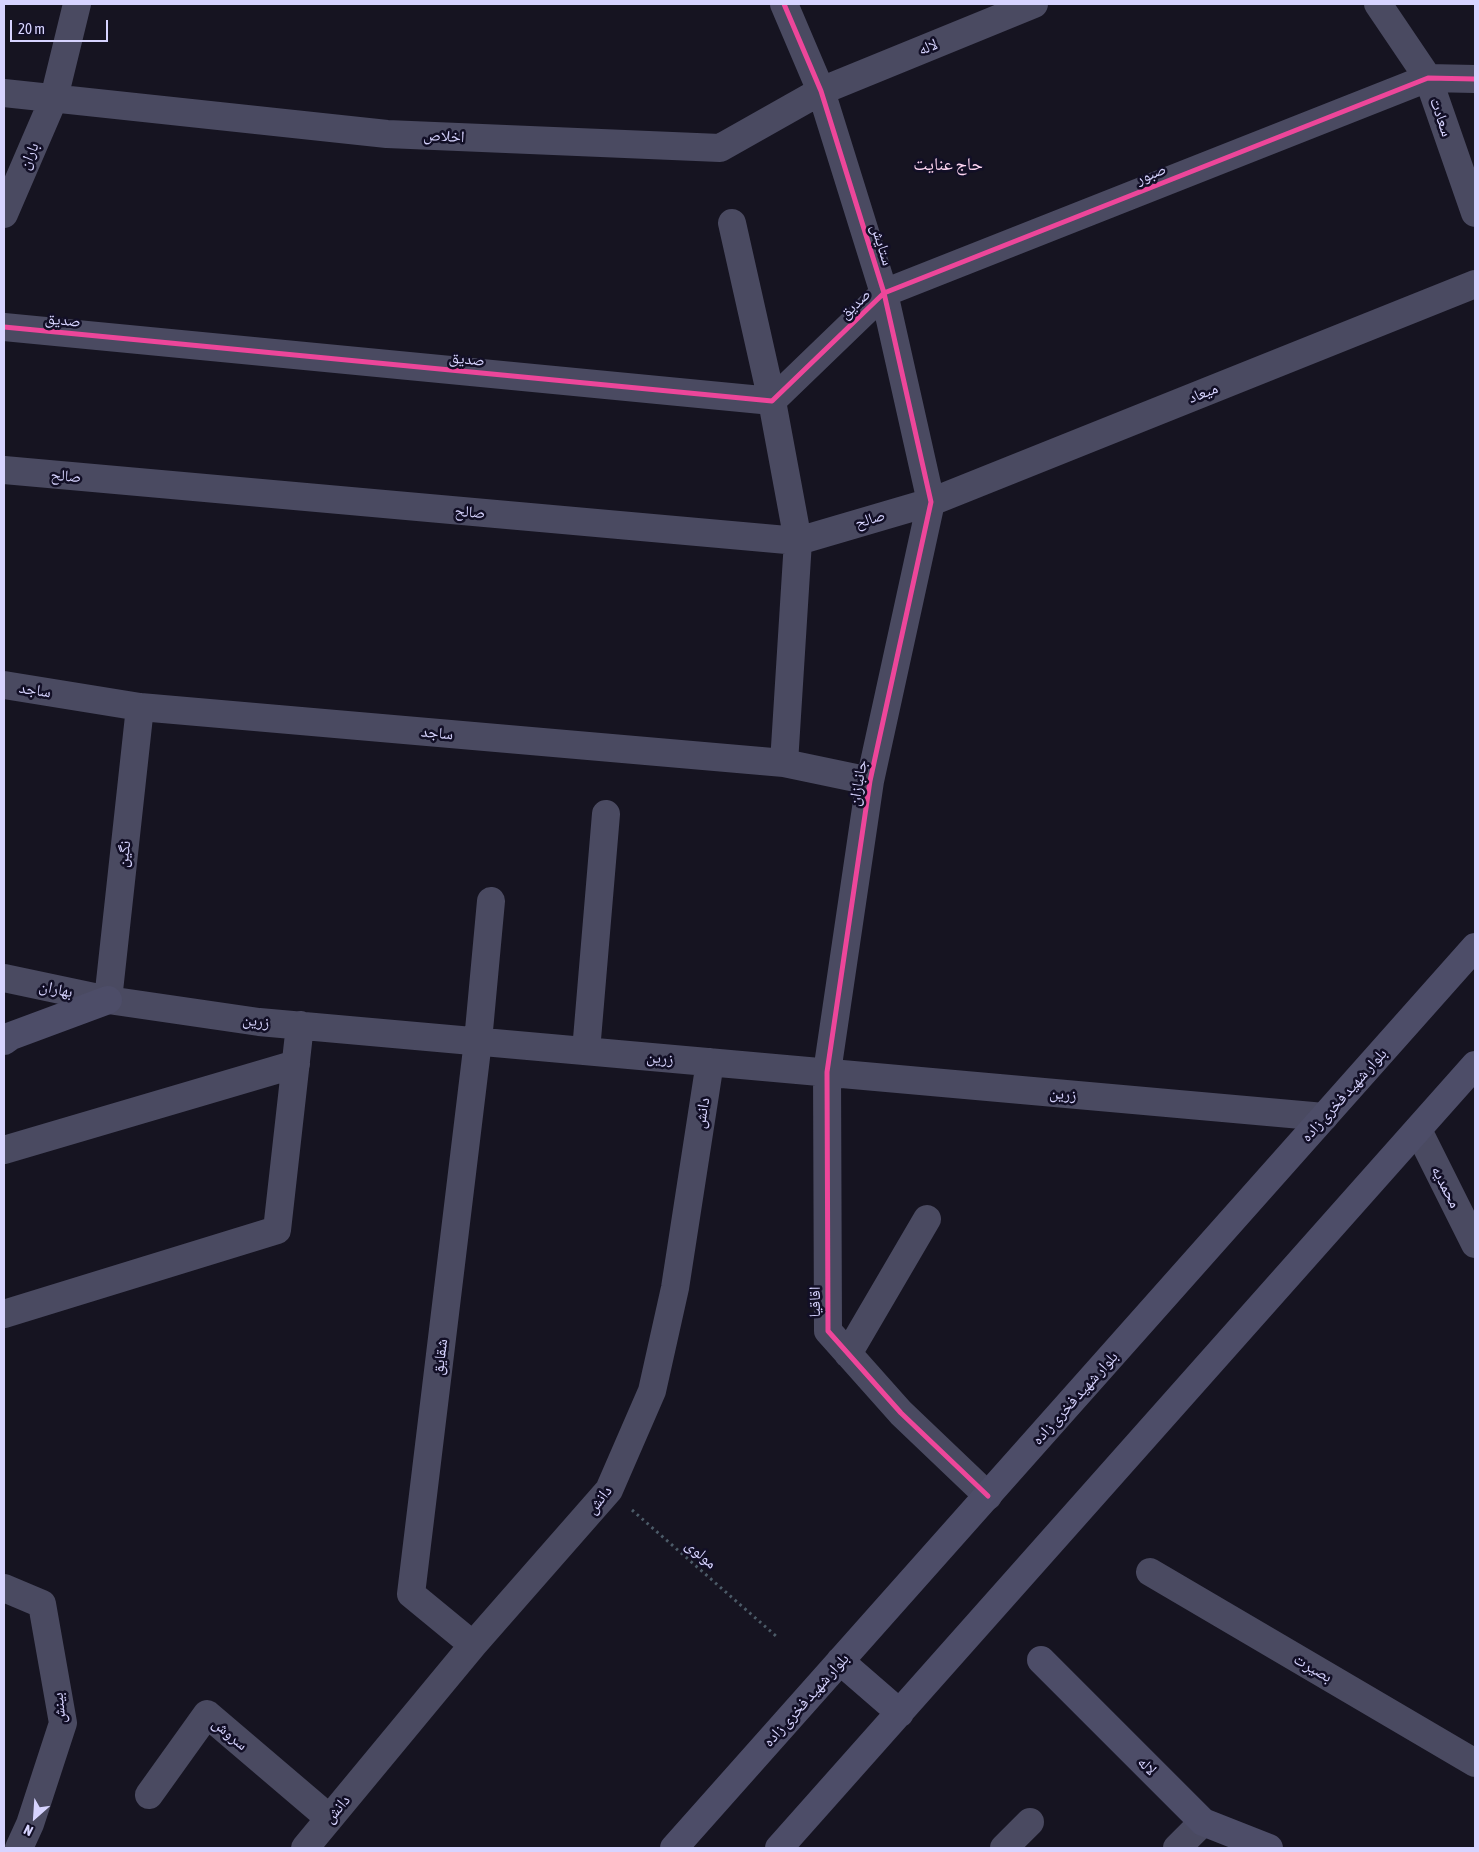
<!DOCTYPE html>
<html>
<head>
<meta charset="utf-8">
<style>
  body { margin:0 }
  #map { position:relative; width:1479px; height:1852px; overflow:hidden; background:#161421; font-family:"Asap Condensed",sans-serif }
  canvas { display:block }
  .frame { position:absolute; inset:0; border:5px solid #d7d4ff; pointer-events:none }
  .north { position:absolute; left:10px; top:1792px; width:50px; height:50px; -webkit-text-stroke:4px #120f26; paint-order:stroke; rotate:206deg; font-size:14px; font-weight:700; line-height:20px; text-align:center; color:#d7d4ff }
  .north::after { content:''; display:block; margin:auto; width:18px; height:22px; background:#d7d4ff; clip-path:polygon(50% 0,100% 100%,50% 72%,0 100%) }
  .scale { position:absolute; left:10px; top:20px; width:98px; height:22px; box-sizing:border-box; border:2px solid #d7d4ff; border-top:0; padding-left:6px; font-size:15px; line-height:18px; white-space:nowrap; color:#d7d4ff; -webkit-text-stroke:4px #120f26; paint-order:stroke }
</style>
</head>
<body>
<div id="map">
<canvas width="1479" height="1852"></canvas>
<div class="frame"></div>
<div class="north">N</div>
<div class="scale">20 m</div>
</div>
<script>
const context = document.querySelector('canvas').getContext('2d');
context.lineJoin = 'round';
function toPath(rows) {
  const path = new Path2D();
  for (const r of rows) {
    path.moveTo(r[0], r[1]);
    for (let i = 2; i < r.length; i += 2) path.lineTo(r[i], r[i + 1]);
  }
  return path;
}
function stroke(path, color, width, dash) {
  context.strokeStyle = color;
  context.lineWidth = width;
  context.lineCap = dash ? 'butt' : 'round';
  context.setLineDash(dash || []);
  context.stroke(path);
}
function label(font, color, halo, rows, align = 'center') {
  context.font = font + ' "Asap Condensed","Noto Naskh Arabic",sans-serif';
  context.lineWidth = 5;
  context.setLineDash([]);
  context.textBaseline = 'middle';
  context.strokeStyle = halo;
  context.fillStyle = color;
  for (const [text, x, y, turn = 0] of rows) {
    context.save();
    context.translate(x, y);
    context.rotate((+turn || 0) * Math.PI / 180);
    context.textAlign = isNaN(turn) ? turn : align;
    if (halo) context.strokeText(text, 0, 0);
    context.fillText(text, 0, 0);
    context.restore();
  }
}
const path = toPath([
  [632,1510,776,1636]
]);
const street = toPath([
  [784,4,821,91,884,293,931,502,870,781,827,1072,828,1331,901,1413,988,1496],
  [1378,4,1428,78,1475,213],
  [4,93,387,134,720,148,821,91,1034,4],
  [4,214,54,98,77,4],
  [732,223,772,401,798,541,784,763],
  [4,327,772,401,884,293,1428,78,1475,79],
  [4,470,798,541,931,502,1475,284],
  [4,685,140,707,784,763,870,781],
  [4,978,108,1000,259,1022,1324,1117],
  [108,1000,140,707],
  [586,1051,606,814],
  [1418,1130,1475,1244],
  [4,1150,296,1064],
  [4,1314,277,1230,300,1025],
  [848,1354,927,1219],
  [1150,1572,1475,1763],
  [4,1588,42,1604,63,1723,30,1824,19,1848],
  [473,1645,411,1594,478,1041,491,901],
  [149,1795,207,1714,329,1818],
  [305,1848,473,1645,609,1490,652,1391,675,1288,710,1062],
  [1004,1848,1030,1822],
  [1177,1848,1203,1822]
]);
const secondary = toPath([
  [4,1041,11,1036,108,1000],
  [1041,1660,1203,1822,1269,1848],
  [840,1661,900,1713],
  [674,1848,1475,947],
  [779,1848,1475,1065]
]);
const cycleway = toPath([
  [784,4,821,91,884,293,931,502,870,781,827,1072,828,1331,901,1413,988,1496],
  [4,327,772,401,884,293,1428,78,1475,79]
]);
const streetNames = [
  ["لاله",928,47,-22],
  ["سعادت",1441,117,71],
  ["اخلاص",444,136,3],
  ["باران",29,156,-67],
  ["صبور",1151,174,-22],
  ["ستایش",882,245,73],
  ["صدیق",855,304,-44],
  ["صدیق",63,320,6],
  ["صدیق",467,359,6],
  ["میعاد",1203,393,-22],
  ["صالح",66,476,5],
  ["صالح",470,512,5],
  ["صالح",870,519,-17],
  ["ساجد",35,690,9],
  ["ساجد",437,733,5],
  ["جانبازان",858,783,-80],
  ["نگین",124,854,-84],
  ["بهاران",56,989,12],
  ["زرین",256,1021,7],
  ["زرین",660,1058,5],
  ["زرین",1063,1094,5],
  ["بلوار شهید فخری زاده",1344,1095,-48],
  ["دانش",702,1113,-81],
  ["محمدیه",1446,1187,63],
  ["اقاقیا",815,1302,-90],
  ["شقایق",440,1357,-83],
  ["بلوار شهید فخری زاده",1075,1398,-48],
  ["دانش",599,1500,-52],
  ["مولوی",701,1554,41],
  ["بصیرت",1313,1668,30],
  ["بلوار شهید فخری زاده",806,1700,-48],
  ["بینش",59,1708,-95],
  ["سروش",230,1734,40],
  ["لاله",1147,1766,45],
  ["دانش",337,1809,-50]
];
const neighbourhoodNames = [
  ["حاج عنایت",948,164]
];
stroke(path, '#4c5b68', 3, [2.5, 4]);
stroke(street, '#4a4a61', 28);
stroke(secondary, '#4d4d68', 28);
stroke(cycleway, '#ed469a', 5);
label('16px', '#d7d4ff', '#120f26', streetNames);
label('18px', '#ffd6f2', '#120f26', neighbourhoodNames);
</script>
</body>
</html>
